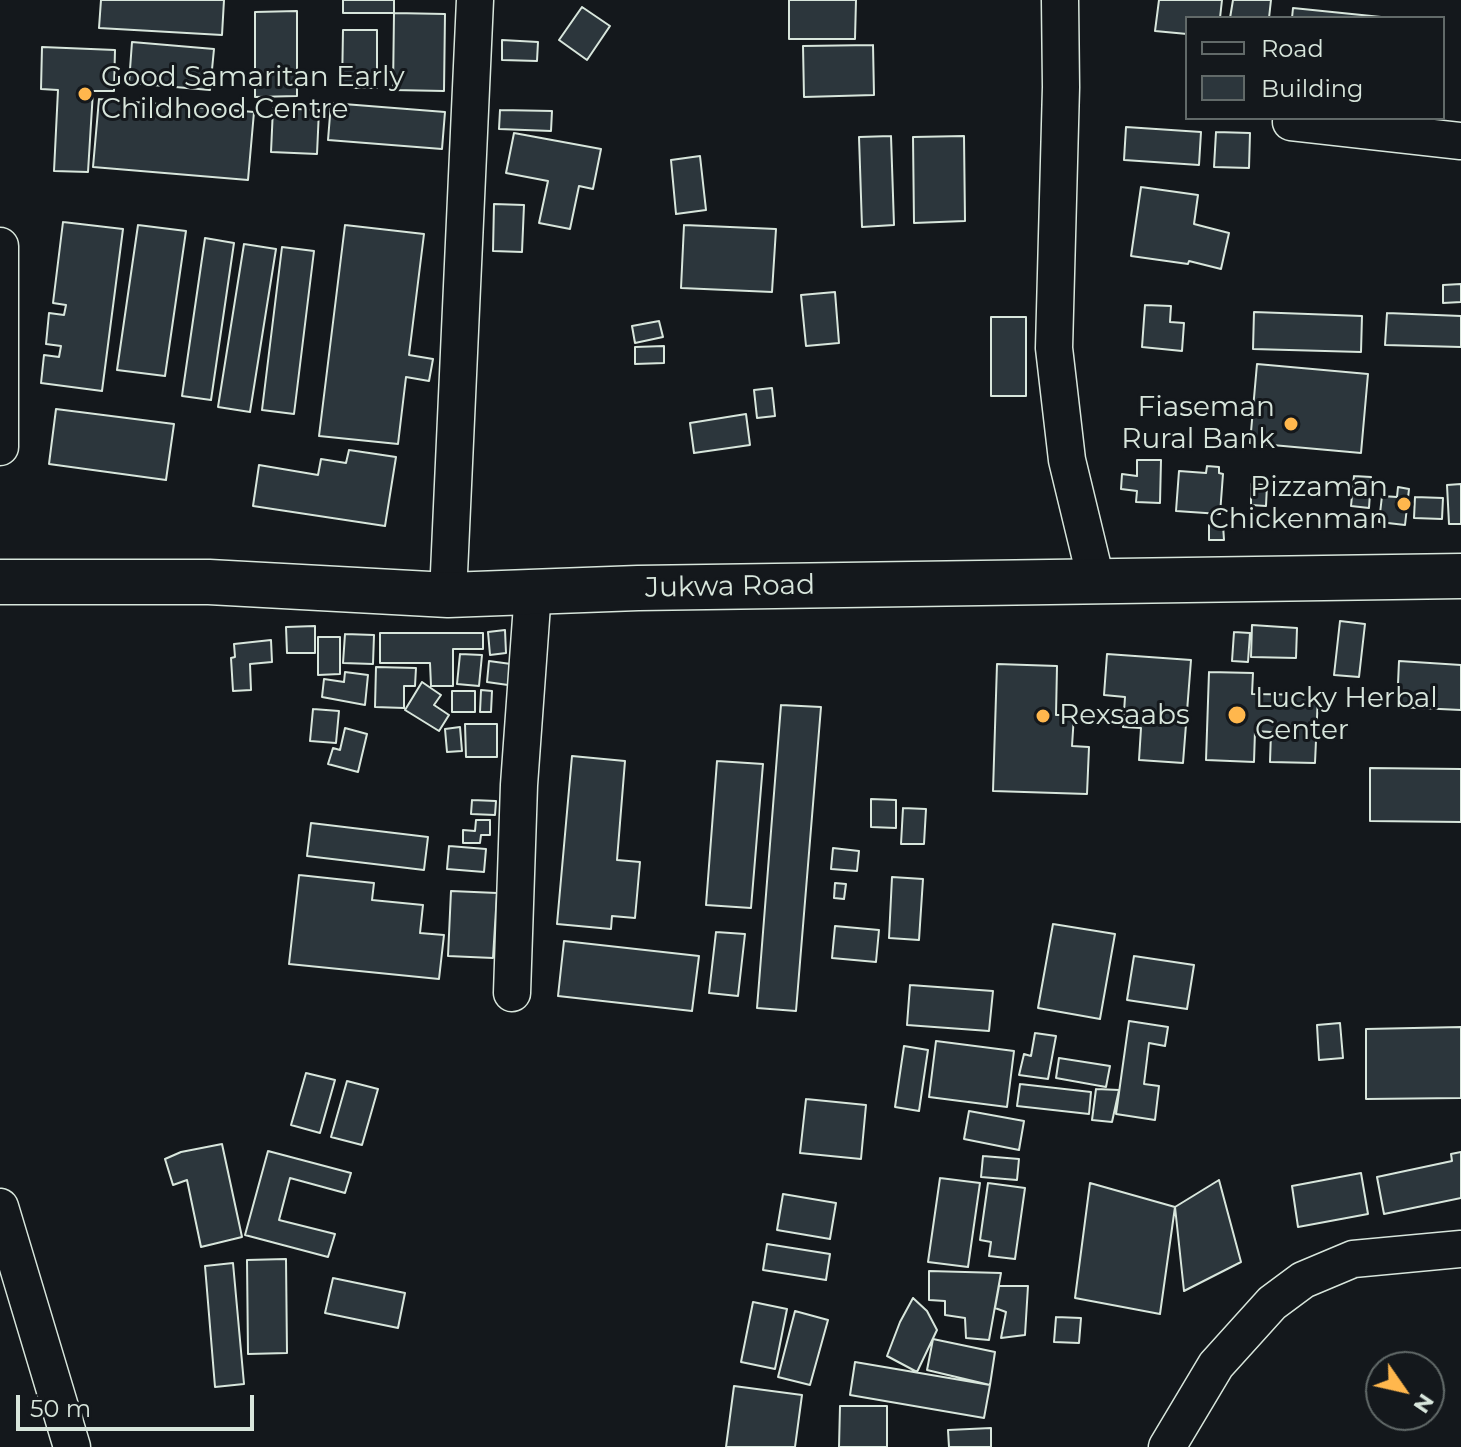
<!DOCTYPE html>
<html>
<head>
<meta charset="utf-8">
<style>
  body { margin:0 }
  #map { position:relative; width:1461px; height:1447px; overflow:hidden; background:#14181c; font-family:Montserrat,sans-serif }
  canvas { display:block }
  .legend { position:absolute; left:1185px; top:16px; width:260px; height:104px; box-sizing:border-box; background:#14181c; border:2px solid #626a69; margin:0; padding:10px 14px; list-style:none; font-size:24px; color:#d8e6dc }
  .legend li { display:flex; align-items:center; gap:16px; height:40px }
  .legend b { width:40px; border:2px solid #626a69 }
  .north { position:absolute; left:1365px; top:1351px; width:80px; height:80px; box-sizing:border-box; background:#14181c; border:2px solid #626a69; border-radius:50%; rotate:124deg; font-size:22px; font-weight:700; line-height:32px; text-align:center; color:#d8e6dc }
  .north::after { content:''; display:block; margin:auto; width:28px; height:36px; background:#ffb74d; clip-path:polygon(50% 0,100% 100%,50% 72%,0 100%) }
  .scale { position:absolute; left:16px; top:1395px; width:238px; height:36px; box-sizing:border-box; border:4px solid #d8e6dc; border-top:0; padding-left:10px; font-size:24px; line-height:28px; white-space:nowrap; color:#d8e6dc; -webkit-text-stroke:6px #14181c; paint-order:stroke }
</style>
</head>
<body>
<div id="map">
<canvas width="1461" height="1447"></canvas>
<ul class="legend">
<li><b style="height:10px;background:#14181c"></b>Road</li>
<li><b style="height:22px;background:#2c363c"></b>Building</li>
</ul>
<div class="north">N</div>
<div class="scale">50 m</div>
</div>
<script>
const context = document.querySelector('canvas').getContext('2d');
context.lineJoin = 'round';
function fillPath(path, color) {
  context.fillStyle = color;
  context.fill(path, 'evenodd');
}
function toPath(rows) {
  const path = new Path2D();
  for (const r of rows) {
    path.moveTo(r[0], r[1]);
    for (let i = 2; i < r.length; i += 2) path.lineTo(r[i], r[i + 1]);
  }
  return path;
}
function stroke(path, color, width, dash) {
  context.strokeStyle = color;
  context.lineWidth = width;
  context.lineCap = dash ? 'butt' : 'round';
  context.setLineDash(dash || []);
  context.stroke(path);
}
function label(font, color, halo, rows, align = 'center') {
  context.font = font + ' Montserrat,sans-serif';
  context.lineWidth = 6;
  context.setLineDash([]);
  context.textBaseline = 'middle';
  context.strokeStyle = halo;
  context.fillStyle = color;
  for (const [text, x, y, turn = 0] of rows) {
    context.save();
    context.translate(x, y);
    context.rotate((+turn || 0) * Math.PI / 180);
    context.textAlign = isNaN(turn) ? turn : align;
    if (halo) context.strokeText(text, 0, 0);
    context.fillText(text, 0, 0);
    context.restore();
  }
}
const building = toPath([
  [101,0,224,0,222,35,99,28,101,0],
  [343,0,394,0,394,13,343,13,343,0],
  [789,0,856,0,855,39,789,39,789,0],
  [1159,0,1222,0,1220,18,1187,18,1187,34,1155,31,1159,0],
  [1233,0,1271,0,1269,18,1230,18,1233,0],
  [582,7,610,26,587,60,559,40,582,7],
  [1293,8,1391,18,1292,18,1293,8],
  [297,11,297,96,255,97,255,12,297,11],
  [394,13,445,14,444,91,393,90,394,13],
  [343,30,377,30,377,88,342,88,343,30],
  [502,40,538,42,537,61,502,60,502,40],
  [132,42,214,49,210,90,129,83,132,42],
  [873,45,874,95,804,97,803,46,873,45],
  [42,47,115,50,114,91,93,91,88,172,54,171,58,90,41,89,42,47],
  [99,99,254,112,248,180,93,167,99,99],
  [331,103,445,112,442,149,328,140,331,103],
  [273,108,319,110,317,154,271,152,273,108],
  [500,110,552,111,551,131,499,129,500,110],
  [1126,127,1201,132,1199,165,1124,160,1126,127],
  [1216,132,1250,133,1249,168,1214,167,1216,132],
  [514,133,601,149,593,189,579,186,570,229,539,223,548,181,506,173,514,133],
  [891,136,894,225,862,227,859,137,891,136],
  [964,136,965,221,914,223,913,137,964,136],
  [700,156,706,210,676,214,671,160,700,156],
  [1141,187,1198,195,1194,224,1229,233,1221,269,1189,261,1188,264,1131,256,1141,187],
  [494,204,524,205,522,252,493,251,494,204],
  [63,222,123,229,102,391,41,383,44,355,59,357,61,346,46,344,49,313,64,315,66,305,53,303,63,222],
  [138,225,186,231,165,376,117,370,138,225],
  [345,225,424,234,409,355,433,359,429,381,406,377,398,444,319,436,345,225],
  [684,225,776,229,772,292,681,288,684,225],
  [205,238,234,243,211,400,182,396,205,238],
  [244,244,276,249,250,412,218,407,244,244],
  [282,247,314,251,294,414,262,410,282,247],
  [1461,284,1461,302,1443,303,1443,285,1461,284],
  [835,292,839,343,806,346,801,295,835,292],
  [1145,305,1171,306,1170,322,1184,323,1182,351,1142,347,1145,305],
  [1254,312,1362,316,1361,352,1253,349,1254,312],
  [1387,313,1461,316,1461,347,1385,345,1387,313],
  [991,317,1026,317,1026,396,991,396,991,317],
  [659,321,663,337,635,343,632,326,659,321],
  [664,346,664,363,635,364,635,347,664,346],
  [1257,364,1368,374,1361,453,1250,443,1257,364],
  [772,388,775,416,757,418,754,390,772,388],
  [56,409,174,424,166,480,49,464,56,409],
  [746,414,750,445,694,453,690,423,746,414],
  [349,450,396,457,385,526,253,506,259,465,318,475,321,459,346,463,349,450],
  [1137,460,1161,460,1160,503,1136,502,1137,491,1121,489,1122,474,1137,476,1137,460],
  [1207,466,1219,467,1219,473,1223,474,1220,514,1176,511,1179,471,1206,473,1207,466],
  [1354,476,1371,477,1369,508,1351,506,1354,476],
  [1251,484,1267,485,1266,506,1251,505,1251,484],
  [1461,484,1461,524,1449,524,1447,485,1461,484],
  [1398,487,1409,489,1405,525,1379,522,1382,496,1397,497,1398,487],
  [1415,497,1443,498,1442,519,1414,518,1415,497],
  [1209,525,1223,525,1224,540,1209,540,1209,525],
  [1340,621,1365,624,1359,677,1334,675,1340,621],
  [1252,625,1297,628,1296,658,1251,657,1252,625],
  [315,626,315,653,287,653,286,627,315,626],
  [505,630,506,653,490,655,488,632,505,630],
  [1234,632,1250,633,1248,662,1232,661,1234,632],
  [380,633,483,633,483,649,453,649,453,686,431,686,430,663,380,663,380,633],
  [345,634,374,635,373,664,343,663,345,634],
  [318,637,340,637,340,674,318,675,318,637],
  [271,640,272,662,250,664,251,690,233,691,231,658,235,657,234,644,271,640],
  [460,654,482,655,479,686,457,684,460,654],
  [1107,654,1191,660,1183,763,1139,760,1141,728,1123,727,1125,697,1104,695,1107,654],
  [489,661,511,664,508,685,487,682,489,661],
  [1399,661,1461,665,1461,710,1397,707,1399,661],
  [997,664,1057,666,1056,715,1074,715,1072,746,1089,747,1087,794,993,791,997,664],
  [376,667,416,668,415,686,404,686,404,708,375,707,376,667],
  [345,672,368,675,365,705,322,697,324,679,344,682,345,672],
  [1209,672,1253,673,1252,694,1318,695,1315,763,1270,762,1271,732,1255,731,1254,762,1206,760,1209,672],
  [422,682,441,695,434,705,449,715,439,731,405,710,422,682],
  [481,690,492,691,491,712,480,712,481,690],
  [452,691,475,691,475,712,452,712,452,691],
  [781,705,821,707,796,1011,757,1008,781,705],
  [313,709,339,711,336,743,310,741,313,709],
  [465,724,497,724,497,757,466,757,465,724],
  [460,727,462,751,447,752,445,729,460,727],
  [345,728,367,734,358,772,328,764,333,748,340,750,345,728],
  [572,756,625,761,617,860,640,862,635,918,612,916,611,929,557,924,572,756],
  [717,761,763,764,751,908,706,905,717,761],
  [1370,768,1461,769,1461,822,1370,821,1370,768],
  [871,799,896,800,896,828,871,827,871,799],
  [472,800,496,801,495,815,471,814,472,800],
  [903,808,926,809,924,844,901,844,903,808],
  [476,820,490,820,490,835,481,835,480,843,463,843,463,830,475,831,476,820],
  [311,823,428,837,424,870,307,856,311,823],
  [449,846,486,849,484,872,447,869,449,846],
  [833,848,859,851,857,871,831,869,833,848],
  [299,875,374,883,372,900,423,905,420,933,444,935,439,979,289,964,299,875],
  [892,877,923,879,919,940,889,938,892,877],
  [835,883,846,884,844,899,834,898,835,883],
  [451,891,497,893,493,958,448,956,451,891],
  [1053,924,1115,934,1100,1019,1038,1008,1053,924],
  [835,926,879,930,876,962,832,958,835,926],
  [716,932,745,934,738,996,709,993,716,932],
  [564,941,699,956,692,1011,558,996,564,941],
  [1134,956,1194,965,1187,1009,1127,1000,1134,956],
  [910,985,993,991,989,1031,907,1025,910,985],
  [1129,1021,1168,1027,1165,1046,1149,1043,1144,1084,1159,1086,1155,1120,1116,1114,1129,1021],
  [1340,1023,1343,1058,1319,1060,1317,1025,1340,1023],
  [1461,1027,1461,1098,1366,1099,1366,1029,1461,1027],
  [1035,1033,1056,1036,1048,1079,1019,1075,1024,1054,1031,1056,1035,1033],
  [936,1041,1014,1051,1007,1107,929,1097,936,1041],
  [904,1046,928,1050,919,1111,895,1107,904,1046],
  [1059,1058,1110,1066,1106,1087,1056,1078,1059,1058],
  [306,1073,335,1080,320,1133,291,1125,306,1073],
  [347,1081,378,1089,362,1145,331,1137,347,1081],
  [1020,1084,1091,1092,1089,1114,1017,1106,1020,1084],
  [1096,1089,1119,1090,1112,1122,1092,1120,1096,1089],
  [806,1099,866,1105,861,1159,800,1153,806,1099],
  [969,1111,1024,1121,1019,1150,964,1139,969,1111],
  [222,1144,242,1237,201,1247,187,1180,173,1185,165,1159,181,1152,222,1144],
  [268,1151,351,1173,345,1193,290,1178,279,1220,335,1234,328,1257,245,1235,268,1151],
  [1461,1152,1461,1198,1384,1214,1377,1177,1452,1161,1451,1154,1461,1152],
  [983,1156,1019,1159,1017,1180,981,1177,983,1156],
  [1361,1173,1368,1214,1298,1227,1292,1186,1361,1173],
  [940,1178,980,1183,968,1267,928,1262,940,1178],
  [1219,1180,1241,1262,1184,1291,1175,1207,1219,1180],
  [988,1183,1025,1188,1015,1259,989,1256,991,1242,980,1240,988,1183],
  [1090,1183,1175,1207,1160,1314,1075,1298,1090,1183],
  [783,1194,836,1203,830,1239,777,1230,783,1194],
  [767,1244,830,1254,826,1280,763,1270,767,1244],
  [286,1259,287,1353,248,1354,247,1260,286,1259],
  [233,1263,244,1384,215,1387,205,1266,233,1263],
  [929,1271,1001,1273,989,1340,966,1338,965,1318,945,1315,945,1301,929,1300,929,1271],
  [333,1278,405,1293,398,1328,325,1313,333,1278],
  [999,1286,1028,1286,1025,1335,1001,1338,1006,1312,995,1308,999,1286],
  [913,1298,927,1311,937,1330,917,1372,887,1356,900,1322,913,1298],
  [753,1302,787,1309,775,1369,741,1362,753,1302],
  [795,1311,828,1320,810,1385,778,1377,795,1311],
  [1056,1317,1081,1318,1079,1343,1054,1342,1056,1317],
  [933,1339,995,1352,990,1385,927,1370,933,1339],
  [855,1362,990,1385,984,1418,850,1395,855,1362],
  [734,1386,802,1395,795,1447,726,1447,734,1386],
  [840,1406,887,1406,887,1447,839,1447,840,1406],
  [991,1428,991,1447,949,1447,948,1430,991,1428]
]);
const minor = toPath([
  [1060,0,1061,87,1054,348,1067,460,1096,580],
  [1291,122,1461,141],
  [0,246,0,447],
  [448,595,475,0],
  [512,993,519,785,533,591],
  [0,1207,72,1447],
  [1167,1447,1216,1365,1272,1303,1303,1280,1353,1259,1461,1249]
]);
const major = toPath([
  [0,582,209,582,448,595,638,588,1461,576]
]);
const markers = [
  [85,94,8,"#ffb74d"],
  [1291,424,8,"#ffb74d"],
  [1404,504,8,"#ffb74d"],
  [1237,715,10,"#ffb74d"],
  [1043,716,8,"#ffb74d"]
];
const poiNames = [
  ["Good Samaritan Early",101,78],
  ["Childhood Centre",101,110],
  ["Fiaseman",1275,408,"right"],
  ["Rural Bank",1275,440,"right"],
  ["Pizzaman",1388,488,"right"],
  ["Chickenman",1388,520,"right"],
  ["Lucky Herbal",1255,699],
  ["Center",1255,731],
  ["Rexsaabs",1059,716]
];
const streetNames = [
  ["Jukwa Road",730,587,-1]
];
fillPath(building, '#2c363c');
stroke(building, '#d8e6dc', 2);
stroke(minor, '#d8e6dc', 39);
stroke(major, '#d8e6dc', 47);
stroke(minor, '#14181c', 36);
stroke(major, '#14181c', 44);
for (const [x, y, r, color] of markers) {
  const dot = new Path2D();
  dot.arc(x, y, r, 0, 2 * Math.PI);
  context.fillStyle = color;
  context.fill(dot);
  stroke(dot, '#14181c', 3);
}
label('28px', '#d8e6dc', '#14181c', poiNames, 'left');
label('28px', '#d8e6dc', '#14181c', streetNames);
</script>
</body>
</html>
